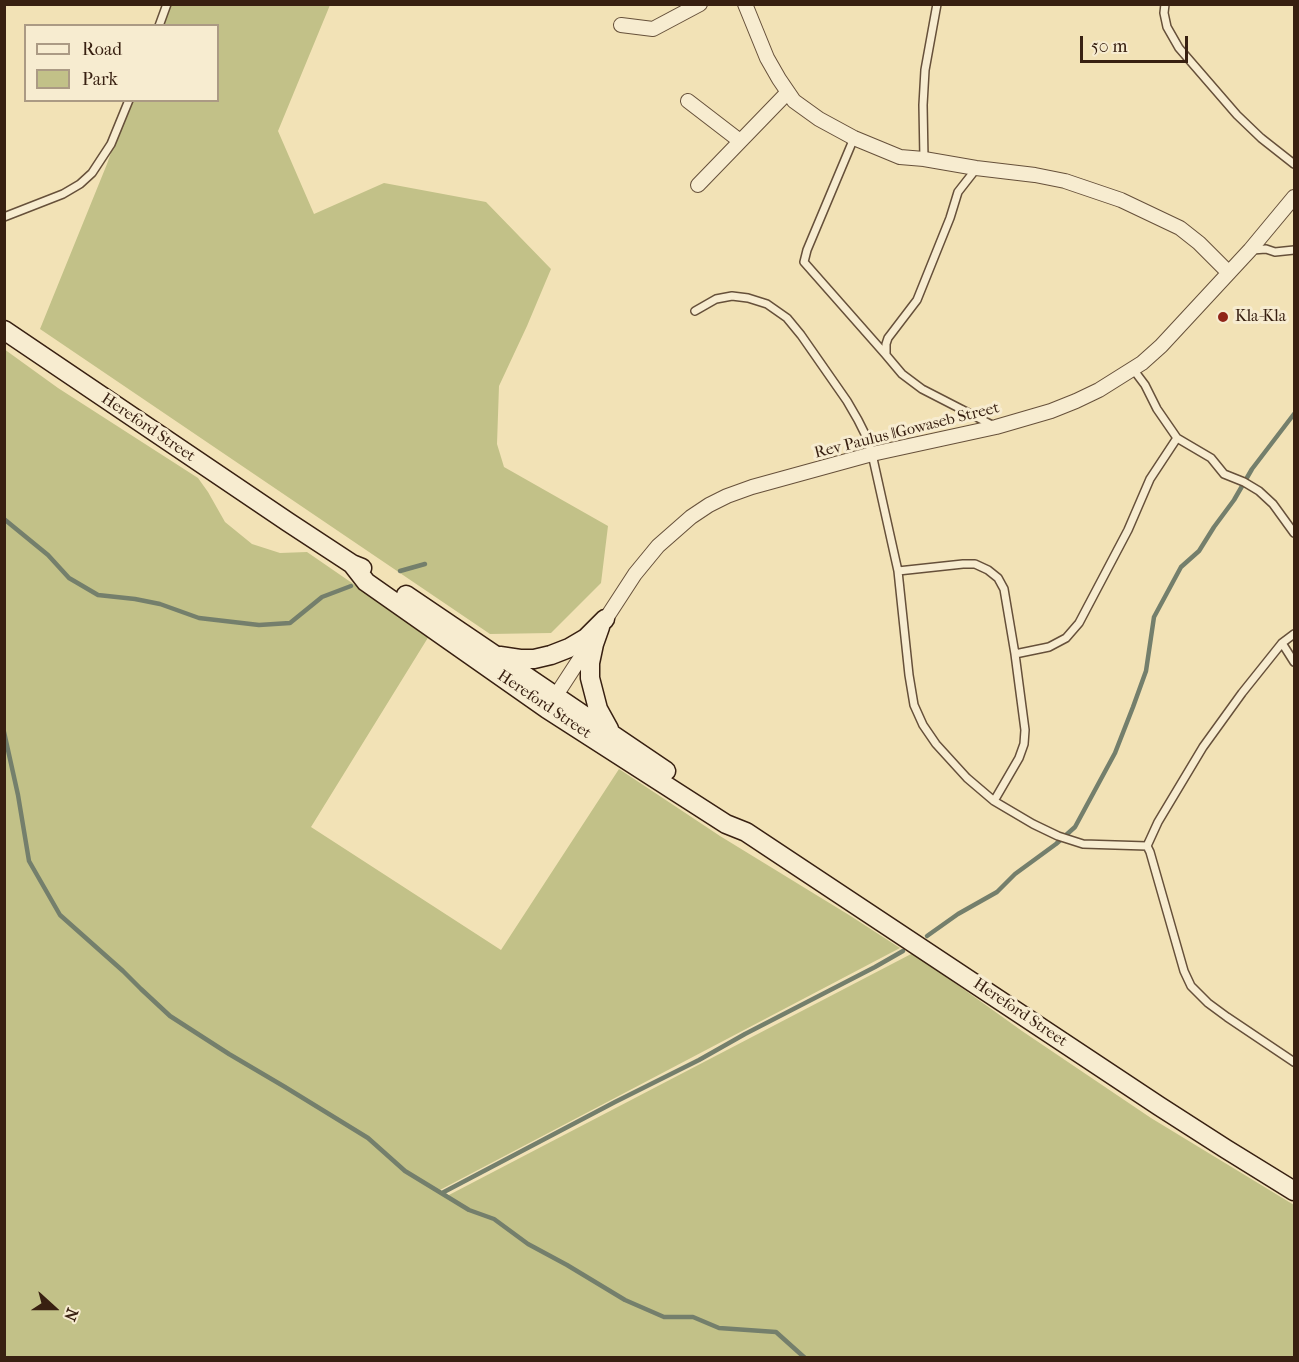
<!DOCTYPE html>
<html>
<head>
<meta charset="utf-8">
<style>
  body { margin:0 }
  #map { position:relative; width:1299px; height:1362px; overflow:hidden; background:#f2e2b6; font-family:"IM FELL French Canon",serif }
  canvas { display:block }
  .frame { position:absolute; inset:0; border:6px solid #382011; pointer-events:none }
  .legend { position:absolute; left:24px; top:24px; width:195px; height:78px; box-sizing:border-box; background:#f7ecd0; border:2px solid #ab9a84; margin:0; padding:8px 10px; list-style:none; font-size:18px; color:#382011 }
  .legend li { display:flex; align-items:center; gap:12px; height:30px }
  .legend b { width:30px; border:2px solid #ab9a84 }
  .north { position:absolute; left:24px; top:1278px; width:60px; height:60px; -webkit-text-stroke:4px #f7ecd0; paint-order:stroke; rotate:111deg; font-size:16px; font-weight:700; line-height:24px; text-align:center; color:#382011 }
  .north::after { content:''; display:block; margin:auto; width:21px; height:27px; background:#382011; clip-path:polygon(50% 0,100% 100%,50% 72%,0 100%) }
  .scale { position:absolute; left:1080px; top:36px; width:108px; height:27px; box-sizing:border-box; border:3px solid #382011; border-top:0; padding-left:8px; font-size:18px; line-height:21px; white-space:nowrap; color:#382011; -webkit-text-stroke:4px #f7ecd0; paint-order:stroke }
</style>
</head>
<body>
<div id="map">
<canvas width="1299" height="1362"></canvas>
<div class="frame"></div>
<ul class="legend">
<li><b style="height:8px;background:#f7ecd0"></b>Road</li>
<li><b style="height:16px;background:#c2c188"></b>Park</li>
</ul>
<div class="north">N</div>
<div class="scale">50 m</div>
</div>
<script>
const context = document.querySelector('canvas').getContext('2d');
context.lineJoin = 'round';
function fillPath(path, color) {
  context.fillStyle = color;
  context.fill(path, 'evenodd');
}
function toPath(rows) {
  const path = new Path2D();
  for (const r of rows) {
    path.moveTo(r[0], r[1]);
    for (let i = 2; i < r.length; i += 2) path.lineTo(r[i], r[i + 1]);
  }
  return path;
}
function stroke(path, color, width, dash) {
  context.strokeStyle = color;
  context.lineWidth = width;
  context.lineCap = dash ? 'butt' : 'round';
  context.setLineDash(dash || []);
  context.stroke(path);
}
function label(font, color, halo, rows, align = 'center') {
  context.font = font + ' "IM FELL French Canon",serif';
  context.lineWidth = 6;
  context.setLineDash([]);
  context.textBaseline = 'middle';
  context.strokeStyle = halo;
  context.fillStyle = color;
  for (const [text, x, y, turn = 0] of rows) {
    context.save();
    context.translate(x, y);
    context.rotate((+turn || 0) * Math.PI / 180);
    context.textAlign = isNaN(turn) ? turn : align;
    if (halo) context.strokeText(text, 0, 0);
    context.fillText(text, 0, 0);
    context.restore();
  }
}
const green = toPath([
  [167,5,330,5,278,131,314,214,384,183,486,202,551,269,527,326,499,386,497,444,504,467,608,526,601,583,551,633,490,634,40,329,107,164,129,101,218,100,218,26,159,25],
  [4,349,58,388,198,478,208,492,225,522,252,544,280,553,307,552,429,636,311,827,501,950,619,769,720,836,849,915,900,948,438,1191,447,1196,913,953,1022,1031,1151,1118,1294,1205,1294,1357,5,1357]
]);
const stream = toPath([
  [4,519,48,555,69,578,98,595,135,599,160,604,199,618,259,625,290,623,322,597,351,586],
  [400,571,425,564],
  [4,732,18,795,29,861,60,915,123,971,141,989,170,1016,229,1054,285,1087,368,1138,405,1171,469,1210,494,1219,528,1244,567,1265,625,1300,664,1317,693,1317,719,1328,776,1332,805,1358],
  [927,936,958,914,997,892,1015,874,1056,844,1075,827,1115,753,1133,707,1146,671,1154,617,1181,567,1199,551,1214,527,1234,500,1252,469,1294,414],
  [442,1193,615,1102,699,1060,745,1034,875,967,903,951]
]);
const lane = toPath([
  [1165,4,1164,13,1167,27,1179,48,1237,115,1261,138,1294,164],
  [159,26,167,4],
  [854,138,807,250,804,262,886,355],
  [924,159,923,105,925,70,937,4],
  [976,169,958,192,950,218,917,300,888,338,886,344,886,355,902,374,922,389,994,426],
  [4,217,63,194,80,184,92,173,111,144,129,100],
  [1252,250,1266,249,1275,252,1294,250],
  [695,311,716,299,732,296,748,298,767,304,787,318,801,335,847,401,858,420,867,438,872,454,898,571,909,675,914,705,923,725,936,744,967,778,994,801,1033,824,1058,836,1083,844,1147,846],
  [1133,369,1145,385,1157,409,1177,438,1211,458,1224,474,1244,482,1259,491,1273,504,1294,533],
  [898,571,963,564,975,564,988,570,998,578,1004,589,1015,654,1025,730,1024,744,1019,758,994,801],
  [1294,634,1282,643,1242,693,1203,747,1158,822,1147,846,1150,852,1184,971,1191,986,1208,1003,1227,1017,1294,1062],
  [1282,643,1294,662],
  [1015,654,1049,647,1066,638,1079,623,1128,530,1150,479,1177,438]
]);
const street = toPath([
  [745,4,767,58,779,79,794,101,819,119,854,138,900,157,924,159,976,168,1035,175,1065,181,1121,200,1180,228,1199,243,1228,272],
  [621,25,653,29,700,4],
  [688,101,740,141],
  [698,185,788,92],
  [551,703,635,574,658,546,691,517,709,505,727,496,752,487,872,454,996,427,1051,411,1076,401,1099,390,1142,363,1161,346,1250,250,1294,197]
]);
const secondary = toPath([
  [4,330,288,522,352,564,362,568],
  [352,564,366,582,547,709,726,824,746,832,1159,1106,1226,1149,1294,1191],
  [406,595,666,771],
  [600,627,594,644,590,663,590,678,598,709,609,729],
  [500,656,520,659,534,659,551,655,569,648,586,638,605,619]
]);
const markers = [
  [1223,317,6,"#8f2418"]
];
const poiNames = [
  ["Kla-Kla",1235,317]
];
const streetNames = [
  ["Hereford Street",148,428,34],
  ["Rev Paulus ǁGowaseb Street",907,431,-14],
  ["Hereford Street",544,705,34],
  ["Hereford Street",1020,1013,34]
];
fillPath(green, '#c2c188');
stroke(stream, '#747f6c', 4.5);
stroke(lane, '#66503a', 10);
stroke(street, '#66503a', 16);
stroke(secondary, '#382011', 21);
stroke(lane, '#f7ecd0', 7);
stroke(street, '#f7ecd0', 14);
stroke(secondary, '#f7ecd0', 18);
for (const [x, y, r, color] of markers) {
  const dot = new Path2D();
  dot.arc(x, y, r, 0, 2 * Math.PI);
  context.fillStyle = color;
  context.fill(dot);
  stroke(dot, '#f7ecd0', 2);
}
label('16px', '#382011', '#f7ecd0', poiNames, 'left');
label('16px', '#382011', '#f7ecd0', streetNames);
</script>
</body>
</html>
